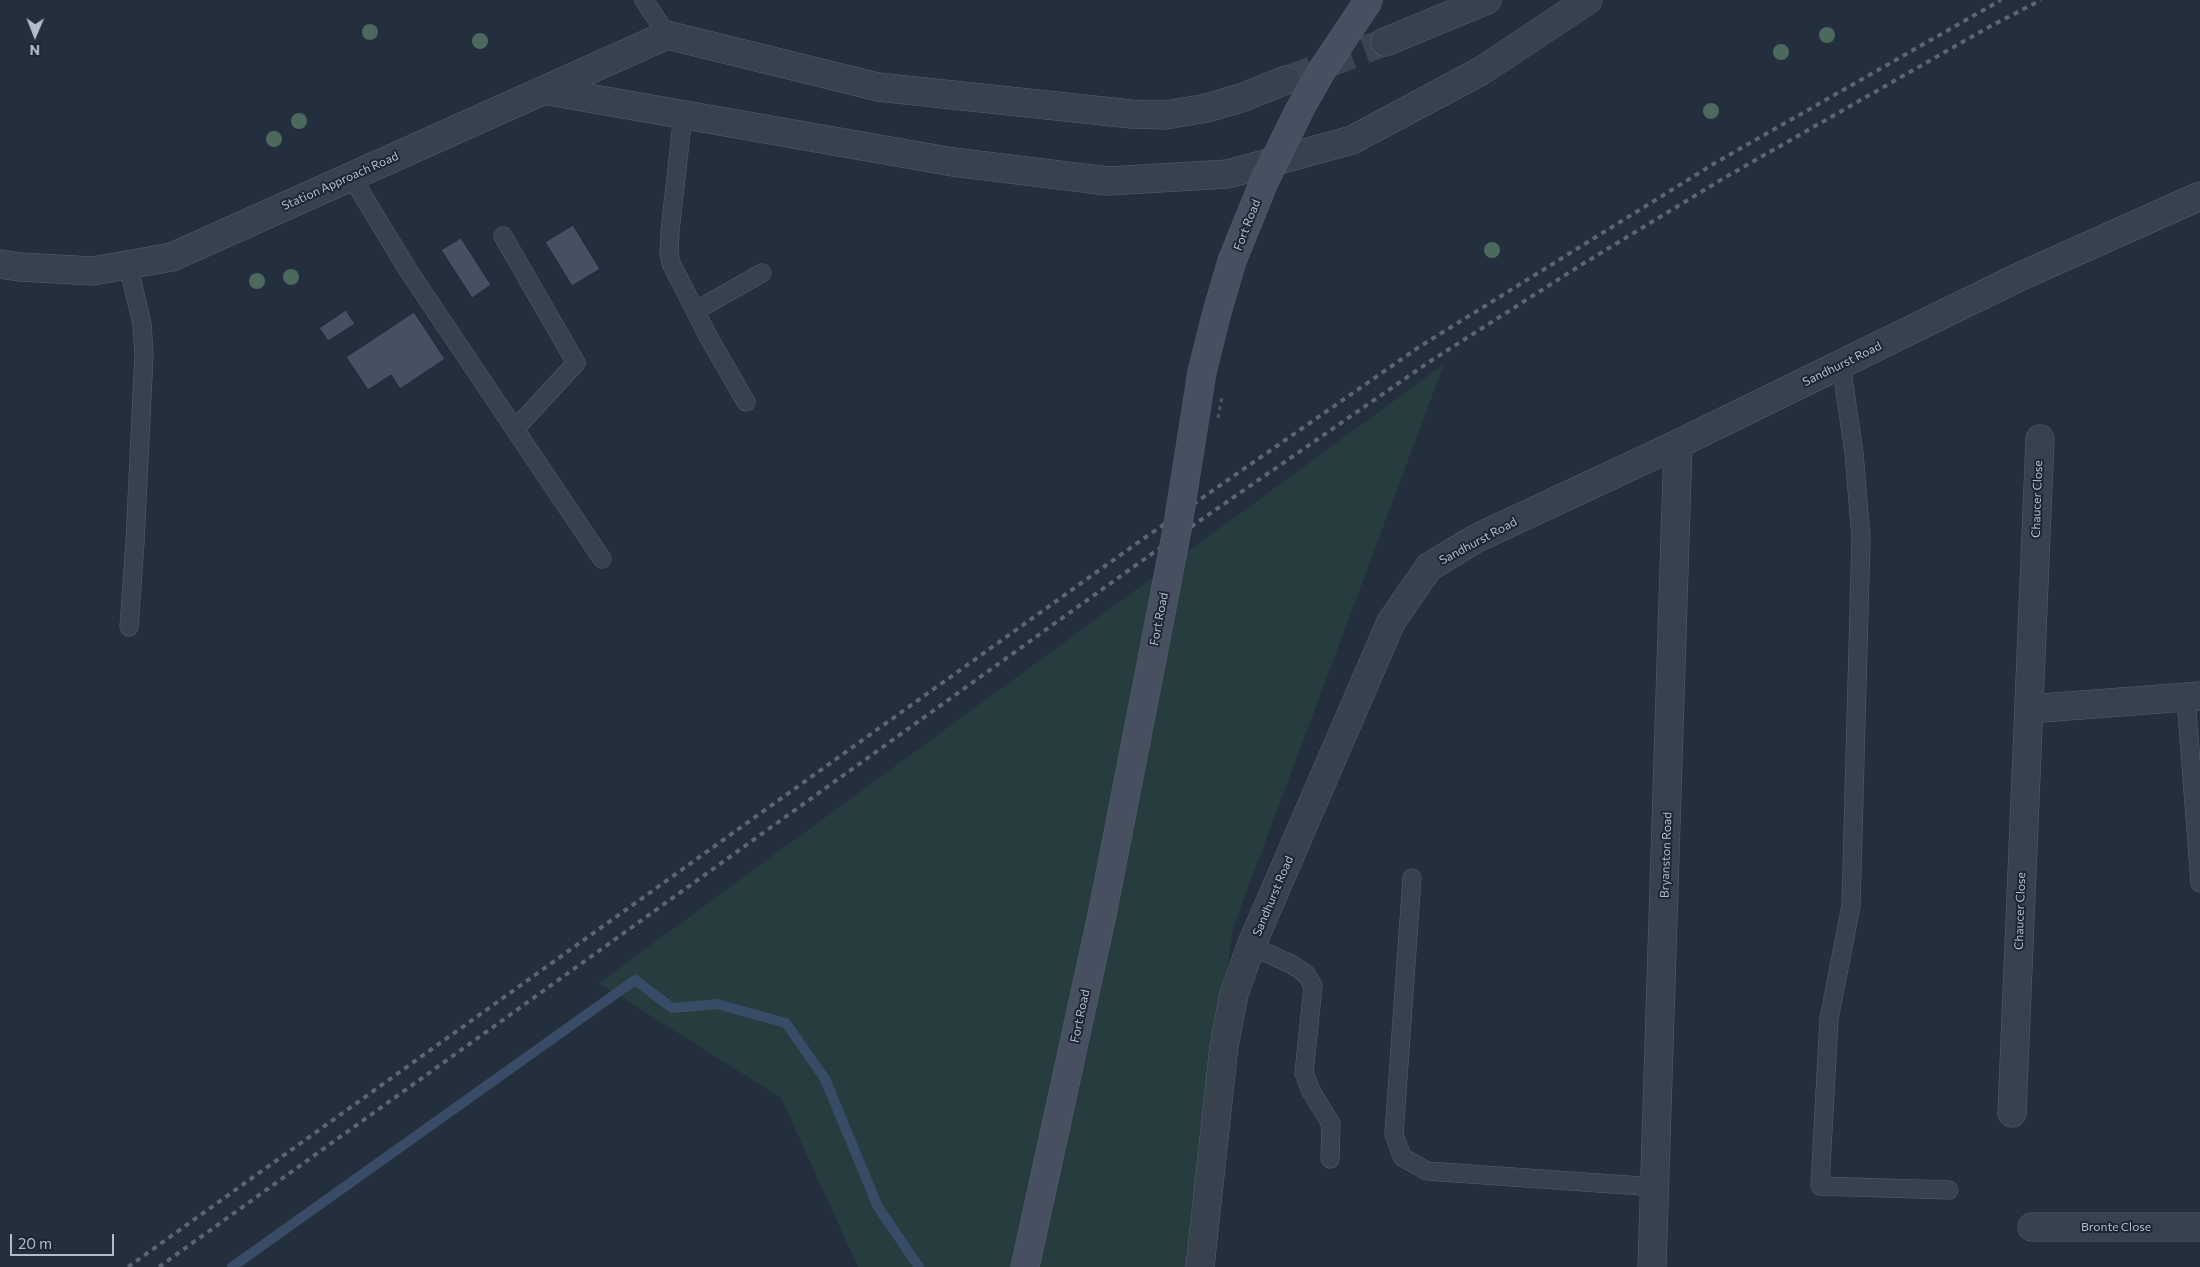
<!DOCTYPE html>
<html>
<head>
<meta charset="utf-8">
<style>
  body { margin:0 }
  #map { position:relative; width:2200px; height:1267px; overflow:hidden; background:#242f3e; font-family:Commissioner,sans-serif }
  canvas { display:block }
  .north { position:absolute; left:10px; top:10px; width:50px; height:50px; -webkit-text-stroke:4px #1d2633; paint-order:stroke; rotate:181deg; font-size:14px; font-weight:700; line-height:20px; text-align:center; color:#b4bcc9 }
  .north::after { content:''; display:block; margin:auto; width:18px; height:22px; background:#b4bcc9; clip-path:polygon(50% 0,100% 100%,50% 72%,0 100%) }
  .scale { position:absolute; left:10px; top:1234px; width:104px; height:22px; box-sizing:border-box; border:2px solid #b4bcc9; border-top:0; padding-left:6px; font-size:15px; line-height:18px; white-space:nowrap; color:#b4bcc9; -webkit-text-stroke:4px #1d2633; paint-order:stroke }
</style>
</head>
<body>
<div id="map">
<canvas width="2200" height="1267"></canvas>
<div class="north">N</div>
<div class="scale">20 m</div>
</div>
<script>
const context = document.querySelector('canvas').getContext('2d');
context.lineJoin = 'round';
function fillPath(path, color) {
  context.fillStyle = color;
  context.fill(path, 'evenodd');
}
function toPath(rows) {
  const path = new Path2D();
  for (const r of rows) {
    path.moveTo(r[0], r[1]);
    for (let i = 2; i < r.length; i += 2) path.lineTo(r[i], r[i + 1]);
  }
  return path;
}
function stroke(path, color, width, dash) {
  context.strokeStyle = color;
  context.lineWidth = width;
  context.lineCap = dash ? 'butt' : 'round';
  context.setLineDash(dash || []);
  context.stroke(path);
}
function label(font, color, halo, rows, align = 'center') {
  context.font = font + ' Commissioner,sans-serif';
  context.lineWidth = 4;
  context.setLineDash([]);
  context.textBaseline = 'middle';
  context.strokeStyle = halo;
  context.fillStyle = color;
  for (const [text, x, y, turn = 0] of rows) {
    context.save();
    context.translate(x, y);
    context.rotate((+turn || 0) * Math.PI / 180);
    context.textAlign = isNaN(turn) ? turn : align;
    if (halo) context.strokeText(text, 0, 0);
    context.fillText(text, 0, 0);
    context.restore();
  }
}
const green = toPath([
  [1444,364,1233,928,1186,1267,858,1267,781,1098,599,983]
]);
const stream = toPath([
  [232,1267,635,980,672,1008,717,1004,786,1023,825,1079,878,1207,919,1267]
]);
const building = toPath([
  [573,225,600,269,572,286,545,242,573,225],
  [461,238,491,285,472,298,441,250,461,238],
  [346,310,355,324,328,341,319,328,346,310],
  [414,312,445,359,400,389,391,375,368,390,346,357,414,312]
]);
const streetTunnel = toPath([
  [1286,80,1385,42]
]);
const lane = toPath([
  [644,0,667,35],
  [683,115,670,231,669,252,671,263,709,338,746,402],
  [351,176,408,270,602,559],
  [503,236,576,363,515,429],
  [128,265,142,324,144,354,135,542,129,627],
  [695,311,762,273],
  [1841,364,1854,453,1861,538,1851,906,1829,1019,1820,1186,1949,1190],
  [2186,698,2200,883],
  [1412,878,1394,1134,1402,1157,1427,1171,1656,1187],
  [1251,946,1291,964,1306,974,1313,986,1304,1073,1311,1091,1331,1124,1330,1159]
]);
const street = toPath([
  [1385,42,1487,0],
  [543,90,953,162,1108,181,1228,174,1352,140,1481,71,1588,0],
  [0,264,20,267,93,271,172,257,667,35,878,87,1131,114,1166,115,1207,108,1244,97,1286,80],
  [2029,709,2200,696],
  [2012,1113,2040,439],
  [2032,1227,2200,1227],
  [1200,1267,1224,1046,1234,994,1251,946,1391,622,1429,567,1475,539,1678,444,2019,277,2200,196],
  [1652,1267,1678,444]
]);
const secondary = toPath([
  [1192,436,1202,372],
  [1025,1267,1102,915,1147,685]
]);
const rail = toPath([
  [128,1267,1133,546,1419,347,1715,163,2001,0],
  [159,1267,1143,560,1429,362,1581,265,1724,178,1987,28,2041,0]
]);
const pathBridge = toPath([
  [1218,418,1222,397]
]);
const secondaryBridge = toPath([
  [1202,372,1217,312,1232,261,1264,182,1300,109,1322,70,1369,0],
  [1147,685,1177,530,1192,436]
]);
const trees = [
  [370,32],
  [1827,35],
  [480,41],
  [1781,52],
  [1711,111],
  [299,121],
  [274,139],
  [1492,250],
  [291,277],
  [257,281]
];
const streetNames = [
  ["Station Approach Road",340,181,-24],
  ["Fort Road",1247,225,-69],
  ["Sandhurst Road",1842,364,-26],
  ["Chaucer Close",2037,499,-88],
  ["Sandhurst Road",1478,541,-28],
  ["Fort Road",1159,619,-79],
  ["Bryanston Road",1666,855,-88],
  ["Sandhurst Road",1273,896,-67],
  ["Chaucer Close",2020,911,-88],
  ["Fort Road",1080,1016,-78],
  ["Bronte Close",2116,1227]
];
fillPath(green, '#263c3f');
stroke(stream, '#394c67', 10);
fillPath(building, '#455162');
stroke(building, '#1f2835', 1);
stroke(streetTunnel, '#3a4453', 28, [28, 14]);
stroke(lane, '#565f6c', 19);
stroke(street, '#565f6c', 29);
stroke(secondary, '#565f6c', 29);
stroke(lane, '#38414e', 18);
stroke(street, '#38414e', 28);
stroke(secondary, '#465061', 28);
stroke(rail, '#5a6575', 4, [5, 5]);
stroke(secondaryBridge, '#565f6c', 29, []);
stroke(pathBridge, '#44595c', 3, [4, 4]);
stroke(secondaryBridge, '#465061', 28);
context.fillStyle = '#4b6a5d';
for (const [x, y] of trees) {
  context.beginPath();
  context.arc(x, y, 8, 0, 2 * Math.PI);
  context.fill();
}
label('12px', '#b4bcc9', '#1d2633', streetNames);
</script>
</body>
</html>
